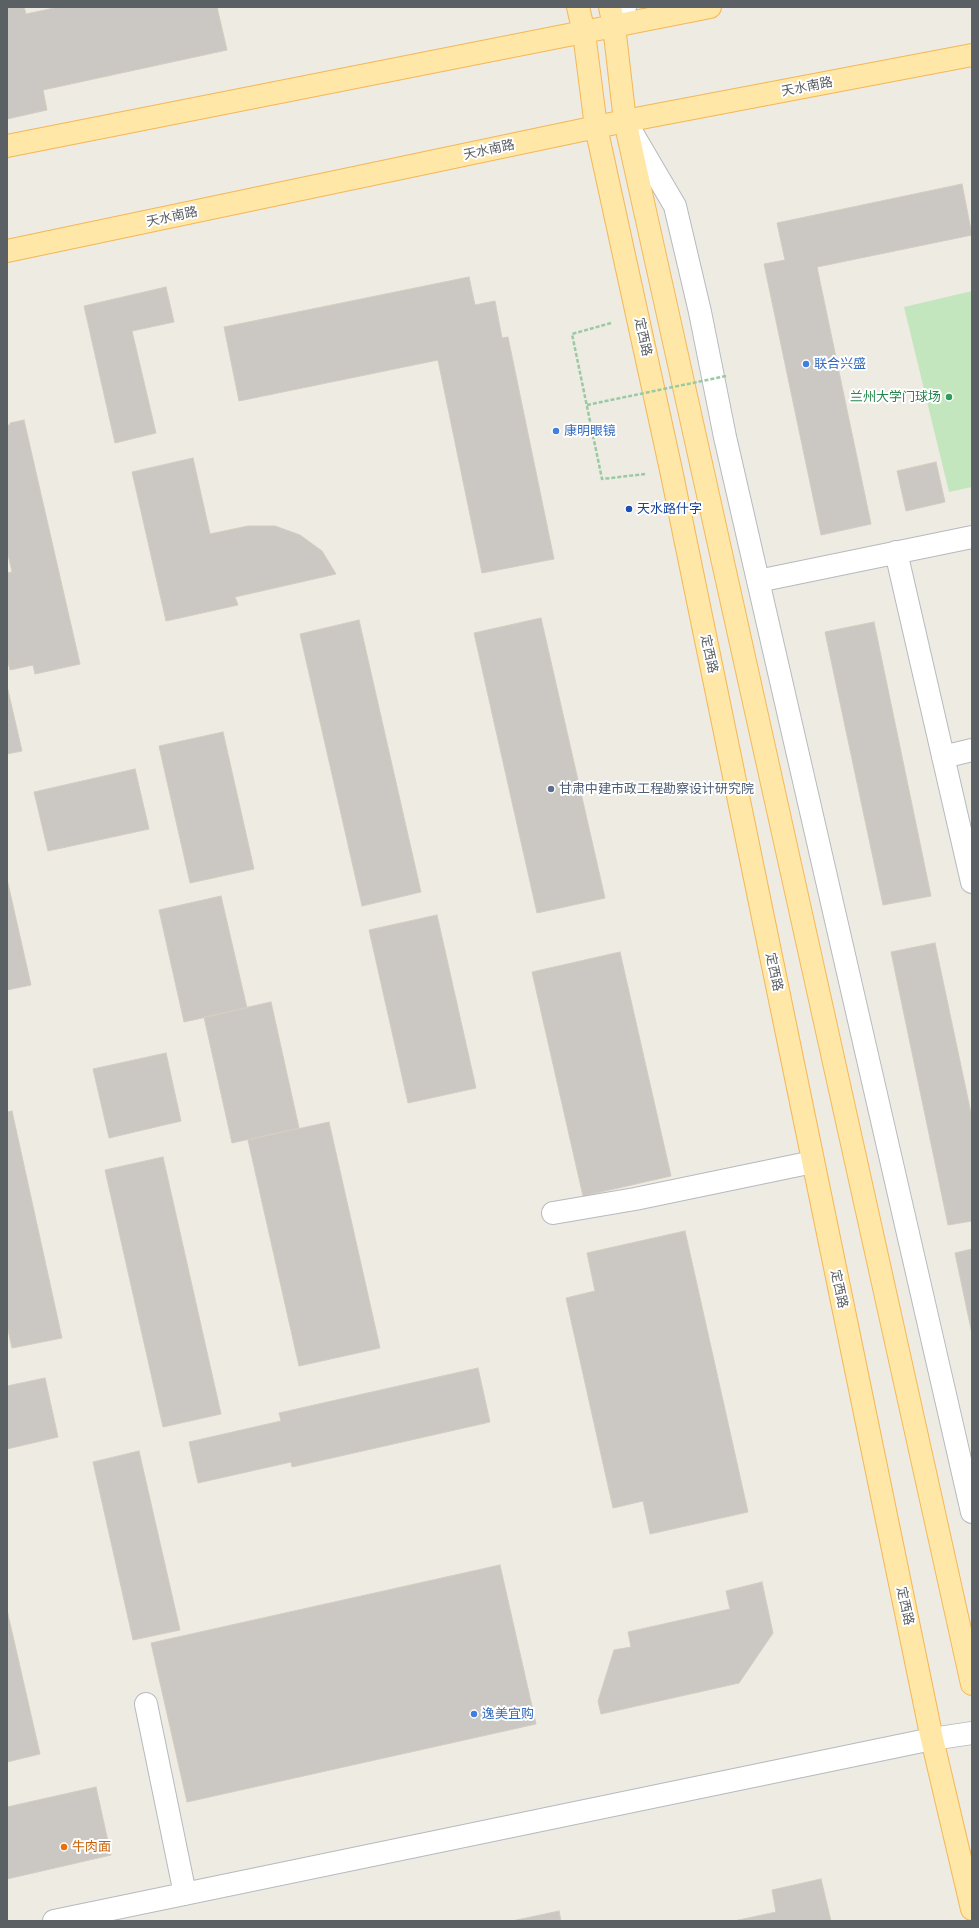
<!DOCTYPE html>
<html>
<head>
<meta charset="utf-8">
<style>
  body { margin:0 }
  #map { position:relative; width:979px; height:1928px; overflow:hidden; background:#eeebe3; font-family:Inter,sans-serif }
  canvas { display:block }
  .frame { position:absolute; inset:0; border:8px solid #5b6064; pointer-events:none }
</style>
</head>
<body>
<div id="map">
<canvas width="979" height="1928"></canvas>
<div class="frame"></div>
</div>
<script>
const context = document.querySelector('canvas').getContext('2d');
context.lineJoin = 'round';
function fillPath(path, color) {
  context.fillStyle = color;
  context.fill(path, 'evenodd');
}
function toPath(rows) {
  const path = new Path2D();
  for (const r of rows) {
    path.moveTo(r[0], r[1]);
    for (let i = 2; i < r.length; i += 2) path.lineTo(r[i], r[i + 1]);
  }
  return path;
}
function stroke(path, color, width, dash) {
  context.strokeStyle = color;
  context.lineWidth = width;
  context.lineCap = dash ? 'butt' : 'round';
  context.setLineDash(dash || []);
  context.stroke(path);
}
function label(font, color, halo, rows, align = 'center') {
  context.font = font + ' Inter,"Noto Sans SC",sans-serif';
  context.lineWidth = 4;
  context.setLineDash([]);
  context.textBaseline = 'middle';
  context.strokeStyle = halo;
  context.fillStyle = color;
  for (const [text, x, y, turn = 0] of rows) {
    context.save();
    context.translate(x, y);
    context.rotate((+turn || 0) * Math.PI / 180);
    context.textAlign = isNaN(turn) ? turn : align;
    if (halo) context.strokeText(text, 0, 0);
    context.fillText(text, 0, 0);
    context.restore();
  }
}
const green = toPath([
  [972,291,972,487,949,492,904,307]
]);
const building = toPath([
  [7,7,24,7,26,14,59,7,217,7,227,50,43,90,47,110,7,119,7,7],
  [962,184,972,235,817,267,871,524,821,535,764,264,785,260,777,223,962,184],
  [469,277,475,305,495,301,502,338,508,337,554,559,482,573,438,360,239,401,224,327,469,277],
  [166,287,174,322,132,331,156,433,115,443,84,306,166,287],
  [24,420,80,664,35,674,33,665,10,670,7,658,7,573,12,572,7,550,7,425,10,425,10,423,24,420],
  [193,458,210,534,248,526,275,526,300,535,322,551,336,574,235,597,238,605,166,621,132,472,193,458],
  [936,462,945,502,906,511,897,471,936,462],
  [541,618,605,898,537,913,474,633,541,618],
  [359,620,421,892,362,906,300,634,359,620],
  [874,622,931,896,883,905,825,632,874,622],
  [7,686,22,751,7,754,7,686],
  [223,732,254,869,190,883,159,746,223,732],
  [135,769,149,829,48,851,34,792,135,769],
  [7,879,31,985,7,990,7,879],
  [221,896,247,1008,184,1022,159,910,221,896],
  [437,915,476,1088,408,1103,369,930,437,915],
  [935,943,972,1118,972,1221,948,1225,891,952,935,943],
  [620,952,671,1176,583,1196,532,972,620,952],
  [271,1002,299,1128,232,1143,204,1017,271,1002],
  [166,1053,181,1121,109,1138,93,1069,166,1053],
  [12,1111,62,1338,12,1348,7,1325,7,1112,12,1111],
  [329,1122,380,1348,299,1366,248,1140,329,1122],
  [163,1157,221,1414,163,1427,105,1170,163,1157],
  [685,1231,748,1512,650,1534,643,1501,613,1508,566,1298,595,1291,587,1253,685,1231],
  [972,1249,972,1334,955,1253,972,1249],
  [478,1368,490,1422,292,1467,291,1462,198,1483,189,1442,281,1421,279,1413,478,1368],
  [45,1378,58,1437,7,1449,7,1386,45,1378],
  [139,1451,180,1630,133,1640,93,1462,139,1451],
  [500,1565,536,1724,187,1802,151,1643,500,1565],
  [762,1582,773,1633,739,1683,601,1714,598,1701,614,1650,631,1647,628,1632,730,1609,726,1591,762,1582],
  [7,1610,40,1754,7,1762,7,1610],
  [96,1787,111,1855,7,1879,7,1807,96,1787],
  [821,1879,831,1921,734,1921,776,1912,772,1890,821,1879],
  [559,1911,561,1921,512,1921,559,1911]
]);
const path = toPath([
  [611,323,572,334,602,479,645,474]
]);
const minor = toPath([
  [614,26,625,7],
  [628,126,675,206,700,312,725,437,972,1512],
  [896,552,972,882],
  [758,581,972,537],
  [943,757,972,750],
  [553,1213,635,1199,813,1162],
  [146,1704,185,1894],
  [54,1921,932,1739,972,1733]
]);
const major = toPath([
  [578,7,584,33,596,127,671,470,932,1739,972,1909],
  [610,7,614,26,625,121,972,1684],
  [7,146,710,7],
  [7,251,625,121,972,55]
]);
const pathBridge = toPath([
  [587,405,726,376]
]);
const markers = [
  [806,364,4,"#3f7fe0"],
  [949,397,4,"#2e9e5b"],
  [556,431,4,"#3f7fe0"],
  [629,509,4,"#1a4fb4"],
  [551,789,4,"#5c6f8a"],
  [474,1714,4,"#3f7fe0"],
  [64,1847,4,"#e8710a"]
];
const streetNames = [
  ["天水南路",807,87,-11],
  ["天水南路",489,150,-12],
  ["天水南路",172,217,-12],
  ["定西路",643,337,78],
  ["定西路",709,654,78],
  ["定西路",774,972,78],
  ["定西路",839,1289,78],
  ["定西路",905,1606,78]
];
const shopNames = [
  ["联合兴盛",814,364],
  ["康明眼镜",564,431],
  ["逸美宜购",482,1714]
];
const leisureNames = [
  ["兰州大学门球场",941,397]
];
const transitNames = [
  ["天水路什字",637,509]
];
const serviceNames = [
  ["甘肃中建市政工程勘察设计研究院",559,789]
];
const foodNames = [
  ["牛肉面",72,1847]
];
fillPath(green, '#c3e6bf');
fillPath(building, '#cbc7c2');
stroke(building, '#d3ccc1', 1);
stroke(minor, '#b6babe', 24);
stroke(major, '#f4b756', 24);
stroke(path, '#99caa2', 2.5, [4, 2]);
stroke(minor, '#fff', 22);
stroke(major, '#ffe7a7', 22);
stroke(pathBridge, '#99caa2', 2.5, [4, 2]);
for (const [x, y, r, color] of markers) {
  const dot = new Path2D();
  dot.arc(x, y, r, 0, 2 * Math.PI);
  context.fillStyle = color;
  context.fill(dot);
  stroke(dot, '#fff', 1.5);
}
label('13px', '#5b6064', '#fff', streetNames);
label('13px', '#366cbe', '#fff', shopNames, 'left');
label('13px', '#27864d', '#fff', leisureNames, 'right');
label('13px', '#164399', '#fff', transitNames, 'left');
label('13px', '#4e5e75', '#fff', serviceNames, 'left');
label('13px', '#c56008', '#fff', foodNames, 'left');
</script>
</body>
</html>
